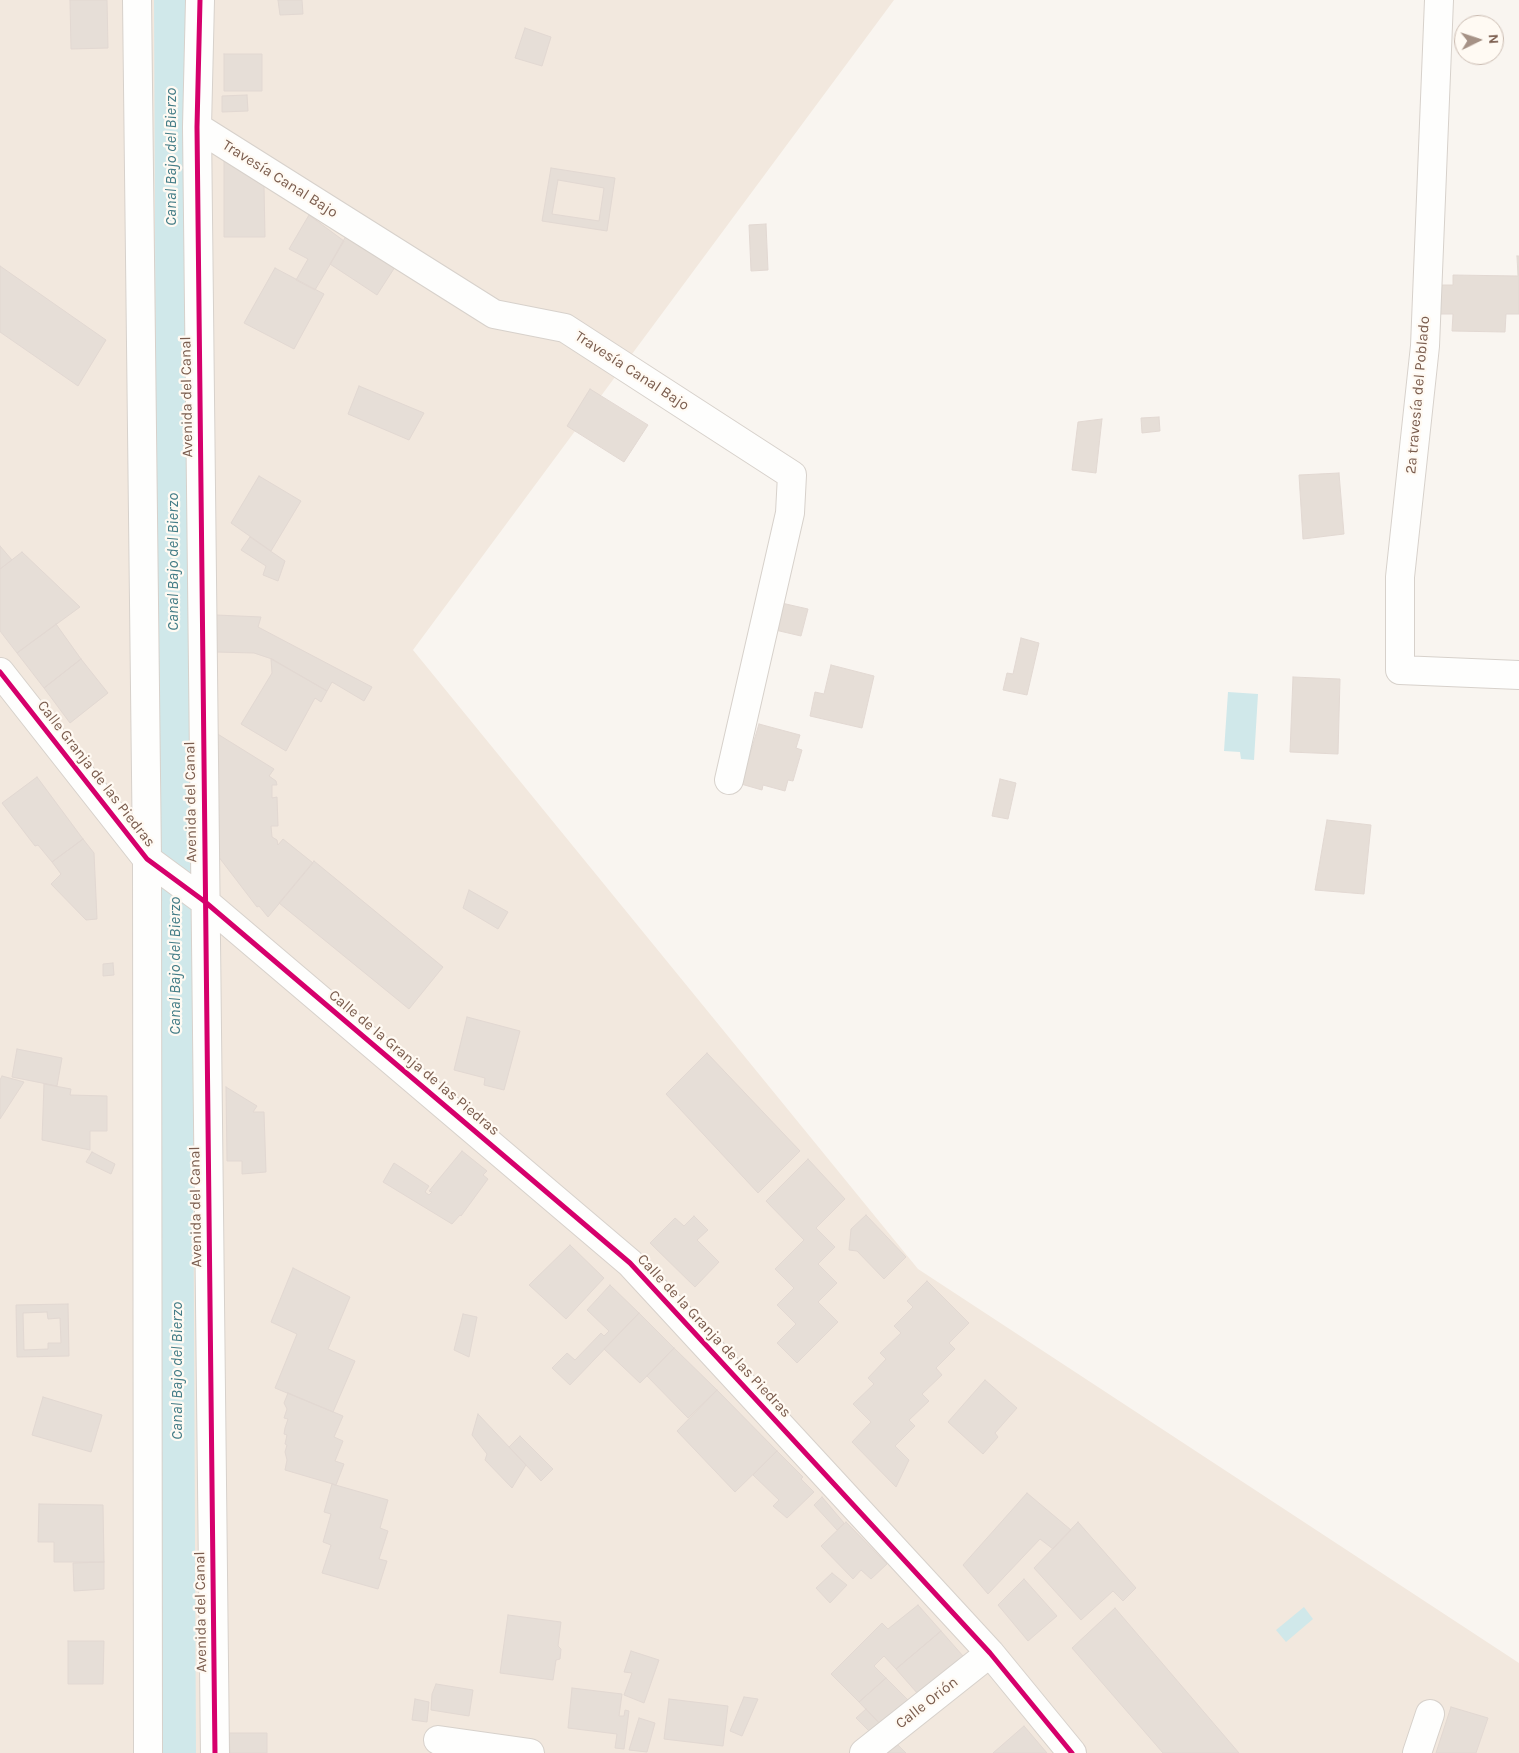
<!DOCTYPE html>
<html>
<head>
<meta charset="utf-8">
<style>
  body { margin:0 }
  #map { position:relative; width:1519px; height:1753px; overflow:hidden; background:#f9f5f0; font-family:Karla,sans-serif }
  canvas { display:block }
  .north { position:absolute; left:1454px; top:15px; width:50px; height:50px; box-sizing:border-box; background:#fffaf3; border:1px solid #cabbb1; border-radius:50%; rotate:86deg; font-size:14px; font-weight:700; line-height:20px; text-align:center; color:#7a5c4d }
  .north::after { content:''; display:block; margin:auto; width:18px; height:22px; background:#a69286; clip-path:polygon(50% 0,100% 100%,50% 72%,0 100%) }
</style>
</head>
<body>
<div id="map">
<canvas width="1519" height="1753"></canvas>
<div class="north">N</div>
</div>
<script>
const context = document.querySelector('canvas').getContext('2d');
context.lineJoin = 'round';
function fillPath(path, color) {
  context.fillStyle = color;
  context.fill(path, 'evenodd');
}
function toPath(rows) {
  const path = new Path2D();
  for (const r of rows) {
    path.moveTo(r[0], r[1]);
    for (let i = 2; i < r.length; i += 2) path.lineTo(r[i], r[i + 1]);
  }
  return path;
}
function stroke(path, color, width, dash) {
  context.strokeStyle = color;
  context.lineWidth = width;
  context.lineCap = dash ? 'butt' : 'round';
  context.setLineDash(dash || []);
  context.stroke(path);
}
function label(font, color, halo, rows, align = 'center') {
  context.font = font + ' Karla,sans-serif';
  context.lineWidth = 4.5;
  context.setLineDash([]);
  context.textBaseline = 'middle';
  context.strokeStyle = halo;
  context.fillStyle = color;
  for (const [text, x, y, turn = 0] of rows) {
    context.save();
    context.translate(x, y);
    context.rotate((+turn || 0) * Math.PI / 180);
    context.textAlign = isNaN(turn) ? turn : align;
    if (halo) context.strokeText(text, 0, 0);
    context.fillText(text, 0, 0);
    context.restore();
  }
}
const residential = toPath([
  [0,0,894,0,413,650,918,1269,1519,1663,1519,1753,0,1753]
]);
const water = toPath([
  [1228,692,1258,694,1254,760,1241,759,1240,752,1224,751],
  [1304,1607,1313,1619,1286,1642,1276,1630]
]);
const canal = toPath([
  [171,0,179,1753]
]);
const building = toPath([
  [70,0,107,0,108,48,71,49,70,0],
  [278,0,302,0,303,14,280,15,278,0],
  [525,28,551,37,542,66,515,58,525,28],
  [224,54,262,54,262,91,224,91,224,54],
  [247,95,248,111,222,112,222,96,247,95],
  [224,160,264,186,265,237,224,237,224,160],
  [551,168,615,178,607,231,542,221,551,168],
  [558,180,604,188,599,221,552,214,558,180],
  [309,215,344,241,315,290,296,280,308,259,289,249,309,215],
  [766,224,768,270,751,271,749,225,766,224],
  [346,236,395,267,377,295,330,264,346,236],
  [1517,256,1519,256,1519,314,1506,314,1505,332,1452,331,1453,314,1440,314,1441,285,1453,285,1453,275,1518,276,1517,256],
  [0,266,106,340,78,386,0,332,0,266],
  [275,268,324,294,294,349,244,323,275,268],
  [359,386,424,413,409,440,348,414,359,386],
  [590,389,648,425,624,462,567,426,590,389],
  [1159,417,1160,431,1142,433,1141,418,1159,417],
  [1102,419,1096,473,1072,470,1078,422,1102,419],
  [1339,473,1344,534,1303,539,1299,475,1339,473],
  [259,476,301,501,271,551,231,523,259,476],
  [250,537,285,561,278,581,263,575,266,566,241,550,250,537],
  [0,546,12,560,0,569,0,546],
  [22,552,80,607,17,653,0,631,0,569,22,552],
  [777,602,808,609,801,636,771,629,777,602],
  [216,615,261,617,258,627,372,687,364,701,332,682,327,691,272,659,254,653,216,652,216,615],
  [56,624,81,659,44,688,17,653,56,624],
  [1021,638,1039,643,1027,695,1003,690,1007,673,1013,674,1021,638],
  [81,659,108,693,70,723,44,688,81,659],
  [271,659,327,691,321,702,315,698,286,751,241,724,272,673,271,659],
  [831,665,874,676,862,728,810,716,815,692,824,694,831,665],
  [1293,677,1340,679,1338,754,1290,752,1293,677],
  [759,724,800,735,796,748,802,750,793,781,788,780,785,791,763,785,762,790,741,784,759,724],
  [216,733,274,769,269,776,276,781,277,785,272,785,272,798,277,797,278,826,271,826,272,837,277,840,278,845,283,839,313,863,268,917,259,906,257,907,218,856,216,733],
  [37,777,83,839,52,862,38,845,35,846,2,803,37,777],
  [1000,779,1016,783,1008,819,992,816,1000,779],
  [1327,820,1371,825,1364,894,1315,890,1327,820],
  [83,839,94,853,97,919,86,920,51,884,61,874,52,862,83,839],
  [314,861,443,967,409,1009,279,903,314,861],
  [469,890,508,912,498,929,463,908,469,890],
  [113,963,114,975,103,976,103,964,113,963],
  [467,1017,520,1031,504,1090,484,1085,485,1078,454,1070,467,1017],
  [17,1049,62,1058,57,1086,12,1077,17,1049],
  [707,1053,800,1151,758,1193,666,1094,707,1053],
  [2,1076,24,1082,0,1119,0,1080,2,1076],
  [44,1084,71,1089,70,1095,107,1096,107,1131,90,1131,90,1150,42,1140,44,1084],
  [226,1087,257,1106,253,1112,264,1112,266,1172,242,1174,242,1161,227,1161,226,1087],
  [462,1151,487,1171,483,1175,488,1179,461,1216,460,1215,452,1224,383,1182,394,1163,429,1186,425,1192,429,1195,432,1192,429,1191,462,1151],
  [92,1152,115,1164,111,1174,86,1162,92,1152],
  [808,1159,845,1199,816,1228,835,1247,818,1264,837,1283,818,1302,838,1322,797,1363,777,1343,796,1324,777,1305,794,1288,775,1269,804,1240,766,1201,808,1159],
  [866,1215,906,1257,884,1279,857,1251,849,1250,851,1229,866,1215],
  [694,1216,708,1230,697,1240,719,1262,695,1287,650,1243,675,1218,684,1226,694,1216],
  [570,1245,604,1278,566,1319,529,1285,570,1245],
  [293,1268,350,1297,328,1349,355,1361,333,1412,275,1388,297,1334,271,1322,293,1268],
  [927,1281,969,1323,949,1343,955,1349,936,1368,942,1375,922,1394,929,1401,909,1420,915,1426,895,1446,909,1460,896,1487,852,1442,871,1422,853,1404,874,1384,868,1378,886,1359,880,1353,901,1333,894,1326,913,1307,907,1301,927,1281],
  [610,1285,639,1313,570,1385,552,1368,567,1353,575,1360,601,1333,604,1336,609,1331,587,1310,610,1285],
  [68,1304,69,1356,17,1357,16,1305,68,1304],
  [47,1312,48,1319,60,1318,61,1343,48,1343,48,1349,24,1350,23,1313,47,1312],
  [639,1313,674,1348,640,1383,604,1349,639,1313],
  [463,1314,477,1317,469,1357,454,1350,463,1314],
  [674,1348,717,1390,688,1418,647,1376,674,1348],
  [985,1380,1017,1408,995,1433,998,1437,983,1454,948,1422,985,1380],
  [717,1390,777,1451,735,1492,677,1431,717,1390],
  [288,1393,343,1416,334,1437,343,1441,335,1461,344,1464,336,1485,285,1470,287,1460,285,1452,287,1445,285,1444,287,1435,284,1434,285,1428,288,1419,284,1418,287,1409,284,1403,288,1393],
  [43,1397,102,1415,91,1452,32,1435,43,1397],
  [478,1414,526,1465,512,1488,485,1460,487,1454,472,1435,478,1414],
  [520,1436,553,1469,541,1481,509,1447,520,1436],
  [777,1451,803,1477,801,1479,814,1492,787,1518,773,1506,779,1500,753,1475,777,1451],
  [332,1484,388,1500,380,1528,388,1531,379,1559,387,1561,378,1589,322,1573,331,1545,323,1542,331,1514,324,1512,332,1484],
  [1027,1493,1071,1530,1053,1549,1040,1539,988,1594,963,1565,1027,1493],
  [822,1497,844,1523,837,1530,814,1505,822,1497],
  [39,1504,103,1505,104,1562,54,1562,54,1542,38,1542,39,1504],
  [846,1522,887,1564,871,1579,861,1570,853,1579,821,1546,846,1522],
  [1078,1522,1136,1588,1123,1601,1113,1591,1081,1620,1034,1568,1078,1522],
  [104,1562,104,1589,74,1591,73,1563,104,1562],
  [832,1573,847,1585,830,1603,816,1588,832,1573],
  [1024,1579,1057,1616,1028,1641,998,1605,1024,1579],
  [918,1605,941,1631,896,1669,884,1656,874,1666,886,1678,859,1702,831,1674,882,1623,888,1629,918,1605],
  [1115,1608,1239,1753,1163,1753,1072,1648,1115,1608],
  [508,1615,561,1622,558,1646,561,1649,560,1659,556,1660,553,1680,500,1673,508,1615],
  [941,1631,963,1656,918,1694,896,1669,941,1631],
  [68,1641,104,1641,103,1684,68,1684,68,1641],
  [631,1651,659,1660,644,1703,624,1695,632,1673,624,1672,631,1651],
  [886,1678,908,1700,881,1725,859,1702,886,1678],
  [436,1684,473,1690,469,1716,431,1710,432,1694,436,1684],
  [572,1688,622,1694,619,1716,624,1716,625,1710,629,1711,624,1749,615,1748,617,1734,568,1728,572,1688],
  [744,1697,758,1699,742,1736,730,1731,744,1697],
  [415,1699,429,1702,427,1722,412,1720,415,1699],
  [669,1699,728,1706,723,1746,664,1739,669,1699],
  [1451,1707,1488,1718,1476,1753,1436,1753,1451,1707],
  [866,1709,881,1725,871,1733,856,1718,866,1709],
  [639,1718,655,1723,647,1752,629,1750,639,1718],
  [1024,1726,1047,1753,993,1753,1024,1726],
  [229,1733,267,1733,267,1753,230,1753,229,1733],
  [897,1744,906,1753,886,1753,897,1744]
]);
const minor = toPath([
  [137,0,147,859,148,1753],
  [200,0,197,127,215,1753],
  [1439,0,1425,346,1400,577,1400,670,1519,675],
  [197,127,494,314,565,328,792,475,790,513,729,780],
  [0,672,147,859,204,901,630,1263,990,1653,1072,1753],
  [438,1740,530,1753],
  [864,1753,990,1653],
  [1417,1753,1430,1714]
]);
const cycleway = toPath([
  [200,0,197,127,215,1753],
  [0,672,147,859,204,901,630,1263,990,1653,1072,1753]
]);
const streetNames = [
  ["Travesía Canal Bajo",280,179,32],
  ["Travesía Canal Bajo",632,371,33],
  ["2ª travesía del Poblado",1418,395,-85],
  ["Avenida del Canal",187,397,-91],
  ["Calle Granja de las Piedras",96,774,52],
  ["Avenida del Canal",191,802,-91],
  ["Calle de la Granja de las Piedras",414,1063,40],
  ["Avenida del Canal",196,1207,-91],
  ["Calle de la Granja de las Piedras",714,1336,47],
  ["Avenida del Canal",201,1612,-91],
  ["Calle Orión",927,1703,-38]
];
const waterNames = [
  ["Canal Bajo del Bierzo",171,157,-90],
  ["Canal Bajo del Bierzo",173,562,-90],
  ["Canal Bajo del Bierzo",175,966,-90],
  ["Canal Bajo del Bierzo",177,1371,-90]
];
fillPath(residential, '#f2e8de');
fillPath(water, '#d0e8ea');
stroke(canal, '#d0e8ea', 34);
fillPath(building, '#e6ded7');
stroke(building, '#e2d8d2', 1);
stroke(minor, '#d7d1cb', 30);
stroke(minor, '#fefefd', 28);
stroke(cycleway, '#d6006c', 5);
label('15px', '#7a5c4d', '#fffaf3', streetNames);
label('italic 16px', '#437c86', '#fffaf3', waterNames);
</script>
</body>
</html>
